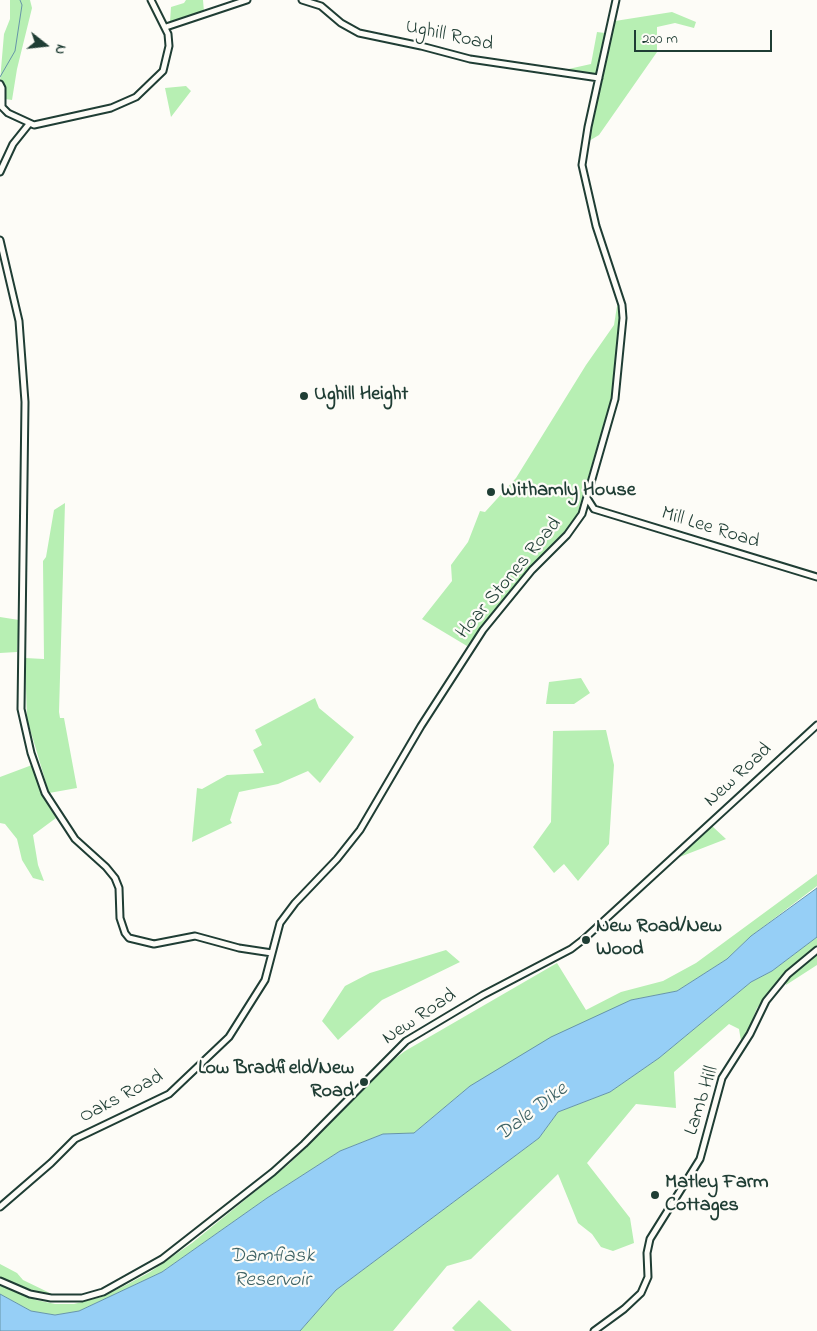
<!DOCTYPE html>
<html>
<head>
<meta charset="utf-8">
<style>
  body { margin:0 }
  #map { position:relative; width:817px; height:1331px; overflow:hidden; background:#fdfcf7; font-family:"Indie Flower",sans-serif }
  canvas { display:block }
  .north { position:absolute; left:20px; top:20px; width:50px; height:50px; -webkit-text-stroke:4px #fdfcf7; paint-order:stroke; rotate:106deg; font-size:14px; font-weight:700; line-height:20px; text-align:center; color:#1f3d34 }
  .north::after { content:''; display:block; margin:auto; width:18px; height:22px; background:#1f3d34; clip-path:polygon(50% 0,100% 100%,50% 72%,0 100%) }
  .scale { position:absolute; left:634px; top:30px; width:138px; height:22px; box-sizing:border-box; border:2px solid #1f3d34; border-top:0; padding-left:6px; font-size:15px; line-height:18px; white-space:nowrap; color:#1f3d34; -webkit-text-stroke:4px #fdfcf7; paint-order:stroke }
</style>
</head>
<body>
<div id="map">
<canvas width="817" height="1331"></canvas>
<div class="north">N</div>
<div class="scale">200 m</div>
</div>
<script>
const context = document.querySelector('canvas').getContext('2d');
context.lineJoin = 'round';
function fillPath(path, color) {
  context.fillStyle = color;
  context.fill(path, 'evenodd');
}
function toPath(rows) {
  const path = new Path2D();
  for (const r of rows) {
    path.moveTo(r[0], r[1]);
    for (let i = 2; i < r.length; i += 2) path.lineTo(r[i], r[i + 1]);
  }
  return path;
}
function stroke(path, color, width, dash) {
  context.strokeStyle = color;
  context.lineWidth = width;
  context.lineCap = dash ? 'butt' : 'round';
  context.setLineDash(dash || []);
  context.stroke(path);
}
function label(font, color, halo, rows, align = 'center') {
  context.font = font + ' "Indie Flower",sans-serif';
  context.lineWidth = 4.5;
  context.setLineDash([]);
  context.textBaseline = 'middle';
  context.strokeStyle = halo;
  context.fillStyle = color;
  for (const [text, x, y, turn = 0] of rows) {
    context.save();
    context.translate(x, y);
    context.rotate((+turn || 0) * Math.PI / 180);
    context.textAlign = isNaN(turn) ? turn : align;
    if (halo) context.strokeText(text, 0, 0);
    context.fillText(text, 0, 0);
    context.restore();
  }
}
const green = toPath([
  [10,0,30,0,32,8,17,69,12,100,5,99,5,87,0,81,4,34,10,19],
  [186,0,203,0,204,12,170,22,171,7,184,3],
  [672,12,696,22,694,28,675,23,657,27,657,52,599,135,589,141,615,21],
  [597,32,605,33,596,75,564,70,591,64],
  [186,86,191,91,171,117,165,88],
  [618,300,620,316,611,399,576,519,529,569,467,646,422,619,452,581,451,565,468,542,480,511,485,512,516,478,586,365,614,325],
  [65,503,59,712,60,718,64,718,77,788,49,793,27,719,25,658,44,659,43,561,46,557,54,510],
  [0,617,19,620,17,652,0,653],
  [581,678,590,693,574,704,546,704,549,682],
  [315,698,319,708,354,737,320,783,308,771,278,784,239,792,230,820,232,823,192,842,197,788,202,789,227,775,264,773,253,750,262,745,255,730],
  [606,730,614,765,609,844,578,881,564,864,554,873,533,847,551,822,553,731],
  [32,765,42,795,56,818,33,835,38,865,44,881,33,878,22,860,17,839,5,824,0,823,0,777],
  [712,826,726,839,677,858],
  [817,874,817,886,751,936,727,959,677,991,631,1000,470,1086,414,1133,383,1134,340,1151,267,1198,162,1272,79,1311,55,1315,31,1311,0,1294,0,1284,36,1300,55,1304,74,1304,101,1297,128,1284,150,1272,192,1243,289,1164,389,1063,405,1051,557,963,586,1010,621,992,663,981,696,963],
  [817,937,817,946,787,972,757,1008,747,1033,741,1041,739,1029,729,1024,674,1072,676,1108,636,1104,587,1163,630,1218,634,1243,613,1251,601,1247,592,1234,578,1223,558,1174,471,1259,447,1266,393,1331,300,1331,336,1290,539,1138,558,1112,610,1092,659,1058,751,982,772,971],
  [446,950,460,962,382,1000,338,1040,322,1021,345,986,370,973],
  [817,953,817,965,786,985,787,978],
  [0,1264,17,1273,23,1280,54,1295,33,1292,0,1278],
  [479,1300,512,1331,455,1331,452,1328]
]);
const water = toPath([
  [817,888,817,937,772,971,751,982,659,1058,610,1092,558,1112,539,1138,336,1290,300,1331,0,1331,0,1294,31,1311,55,1315,79,1311,162,1272,267,1198,340,1151,383,1134,414,1133,470,1086,551,1037,631,1000,677,991,727,959,751,936,817,888]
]);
const stream = toPath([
  [0,77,15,51,22,5,20,0]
]);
const minor = toPath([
  [302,0,321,6,341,23,359,33,421,46,470,59,599,78],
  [166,27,247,0],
  [0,84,2,88,2,107,8,113,34,125,111,108,136,97,163,71,169,46,168,34,151,0],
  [0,172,13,144,29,124],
  [0,240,19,321,25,402,21,709,31,753,45,793,75,839,106,867,115,878,119,888,120,918,125,933,129,938,154,944,195,936,239,948,272,953],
  [587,498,594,509,817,577],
  [0,1207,51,1163,75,1139,169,1094,229,1037,265,980,280,923,295,903,337,859,360,830,421,726,483,630,532,570,567,535,582,514,615,399,623,318,622,305,596,226,582,165,588,127,616,0],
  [0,1281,30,1294,51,1298,82,1298,103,1292,162,1259,273,1172,304,1144,406,1041,483,995,571,949,584,939,817,725],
  [594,1331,624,1309,641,1293,648,1277,647,1253,650,1239,700,1159,722,1078,750,1034,766,1001,788,974,817,950]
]);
const markers = [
  [304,396,5,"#1f3d34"],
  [491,492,5,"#1f3d34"],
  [586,940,5,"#1f3d34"],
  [364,1082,5,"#1f3d34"],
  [655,1195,5,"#1f3d34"]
];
const streetNames = [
  ["Ughill Road",449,37,12],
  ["Mill Lee Road",710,529,17],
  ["Hoar Stones Road",510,579,-50],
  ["New Road",739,776,-43],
  ["New Road",420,1018,-34],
  ["Oaks Road",122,1098,-28],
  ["Lamb Hill",703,1101,-72]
];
const poiNames = [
  ["Ughill Height",314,396],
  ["Withamly House",501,492],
  ["New Road/New",596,928],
  ["Wood",596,951],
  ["Low Bradfield/New",354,1070,"right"],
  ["Road",354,1093,"right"],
  ["Matley Farm",665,1184],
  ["Cottages",665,1207]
];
const waterNames = [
  ["Dale Dike",533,1113,-37],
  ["Damflask",272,1258],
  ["Reservoir",272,1282]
];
fillPath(green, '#b7efb3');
fillPath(water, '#96cff6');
stroke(water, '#6695a8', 1);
stroke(stream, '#6695a8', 1);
stroke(minor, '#1f3d34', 9);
stroke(minor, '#fdfcf7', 5);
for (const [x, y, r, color] of markers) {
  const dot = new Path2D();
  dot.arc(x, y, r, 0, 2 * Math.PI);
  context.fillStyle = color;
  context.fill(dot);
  stroke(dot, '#fdfcf7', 2);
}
label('20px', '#1f3d34', '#fdfcf7', streetNames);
label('bold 20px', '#1f3d34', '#fdfcf7', poiNames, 'left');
label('italic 21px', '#3d6264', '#fdfcf7', waterNames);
</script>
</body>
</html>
